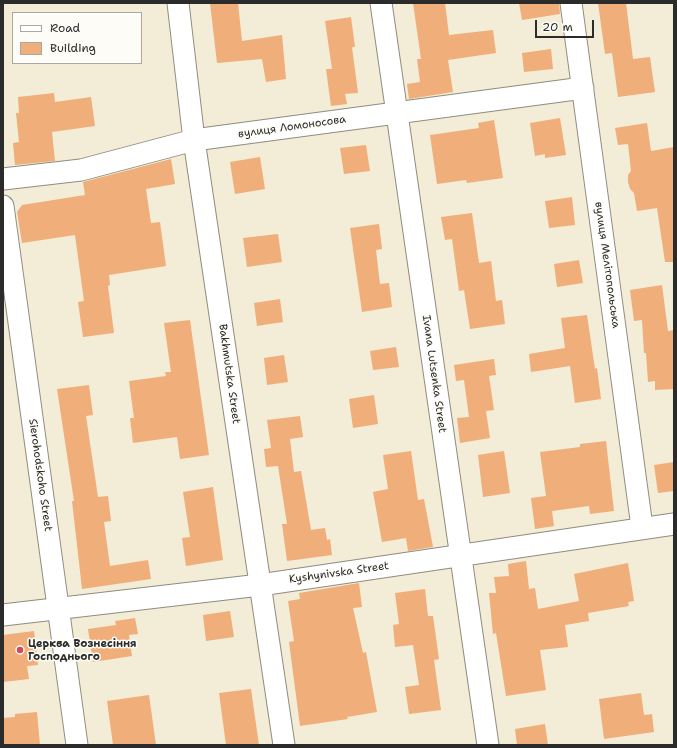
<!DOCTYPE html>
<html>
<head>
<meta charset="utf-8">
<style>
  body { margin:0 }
  #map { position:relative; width:677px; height:748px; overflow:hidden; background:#f3ecd6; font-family:"Shantell Sans",sans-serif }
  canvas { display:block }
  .frame { position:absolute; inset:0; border:4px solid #2b2b2b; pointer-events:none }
  .legend { position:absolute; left:12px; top:12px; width:130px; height:52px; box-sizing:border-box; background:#fdfcf7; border:1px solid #a9a8a5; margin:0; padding:5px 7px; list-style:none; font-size:12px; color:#2b2b2b }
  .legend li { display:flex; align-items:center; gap:8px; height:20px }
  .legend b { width:20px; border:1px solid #a9a8a5 }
  .scale { position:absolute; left:535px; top:20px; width:59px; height:18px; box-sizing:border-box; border:2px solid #2b2b2b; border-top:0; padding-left:5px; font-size:12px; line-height:14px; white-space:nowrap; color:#2b2b2b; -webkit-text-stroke:3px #fdfcf7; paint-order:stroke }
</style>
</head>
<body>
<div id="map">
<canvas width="677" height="748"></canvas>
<div class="frame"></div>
<ul class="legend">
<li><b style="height:5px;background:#fff"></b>Road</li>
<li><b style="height:11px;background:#efae7a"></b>Building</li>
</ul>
<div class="scale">20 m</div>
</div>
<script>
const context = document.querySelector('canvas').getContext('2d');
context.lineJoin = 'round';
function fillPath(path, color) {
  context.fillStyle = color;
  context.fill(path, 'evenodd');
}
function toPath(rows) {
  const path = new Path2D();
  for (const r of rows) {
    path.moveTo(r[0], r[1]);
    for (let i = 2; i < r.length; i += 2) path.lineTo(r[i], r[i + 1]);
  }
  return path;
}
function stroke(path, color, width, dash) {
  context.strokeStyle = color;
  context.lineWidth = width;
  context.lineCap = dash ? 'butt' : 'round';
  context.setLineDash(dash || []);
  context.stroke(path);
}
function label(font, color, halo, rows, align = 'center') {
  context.font = font + ' "Shantell Sans",sans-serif';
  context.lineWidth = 3;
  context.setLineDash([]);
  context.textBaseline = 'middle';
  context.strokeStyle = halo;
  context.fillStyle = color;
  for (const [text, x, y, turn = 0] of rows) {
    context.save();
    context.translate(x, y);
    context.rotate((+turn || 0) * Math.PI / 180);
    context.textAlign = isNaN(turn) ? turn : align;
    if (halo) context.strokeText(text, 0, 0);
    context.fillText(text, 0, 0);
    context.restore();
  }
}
const building = toPath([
  [210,3,238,3,242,41,282,35,286,79,266,82,262,59,217,63],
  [413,3,445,3,449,35,493,30,496,53,448,60,453,92,409,99,407,84,420,82,417,59,421,59],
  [519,3,559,3,560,14,522,20],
  [598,3,626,3,633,59,650,57,655,92,618,97,612,53,605,54],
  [351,17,355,47,352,47,358,93,345,94,347,104,331,106,326,69,332,69,325,21],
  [551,49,553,69,524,72,522,53],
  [54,93,55,102,91,97,95,126,52,132,55,161,15,165,13,143,19,142,16,113,19,113,18,97],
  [560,118,566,155,545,158,545,154,535,156,530,123],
  [494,120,503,178,467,183,466,180,437,184,430,135,479,128,478,123],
  [647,123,651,151,674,147,674,262,665,262,657,208,637,211,634,193,630,189,628,182,628,175,631,171,628,144,618,145,615,128],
  [366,145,370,171,344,174,340,148],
  [260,157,265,189,235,194,230,162],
  [171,159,175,184,146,189,151,223,160,222,166,266,109,275,110,285,108,286,114,333,83,337,78,302,84,301,75,235,22,243,17,212,22,205,85,195,83,182],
  [572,197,575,225,549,228,545,201],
  [472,213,479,263,491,261,496,301,502,300,505,324,470,329,464,290,459,291,452,239,445,240,441,217],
  [379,224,382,249,376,250,380,284,389,283,392,307,362,312,350,228],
  [278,234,282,262,247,267,243,238],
  [579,260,583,283,557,287,554,264],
  [662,285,668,331,674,330,674,389,655,390,655,381,648,382,646,353,644,353,642,320,634,321,630,290],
  [280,299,283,322,257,326,254,303],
  [587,315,595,369,597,368,601,399,575,403,570,366,531,372,529,354,565,348,561,318],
  [190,320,209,455,180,459,177,437,133,443,130,418,134,418,129,381,166,376,165,372,171,372,164,323],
  [396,347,399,367,373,370,370,351],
  [284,355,288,382,267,385,264,358],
  [494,359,496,375,489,376,494,410,486,411,490,438,460,443,457,418,469,417,464,380,456,381,454,365],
  [89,385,93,415,86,416,98,497,108,496,111,521,104,522,110,566,148,560,151,579,82,589,72,501,74,501,57,389],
  [374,395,378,424,353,428,349,399],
  [300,416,303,437,290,439,294,472,301,471,311,530,325,528,327,540,330,539,332,555,287,561,282,524,287,524,278,466,266,467,264,449,271,448,267,420],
  [606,441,614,511,590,514,589,506,552,511,554,526,535,529,531,498,546,496,540,452,580,447,580,444],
  [411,451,418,500,424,499,433,547,408,551,406,538,382,542,373,492,388,489,383,455],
  [504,451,510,493,483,497,478,455],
  [674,462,674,491,658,493,654,465],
  [213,487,223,560,186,566,182,538,190,537,183,492],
  [526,561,529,589,535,588,538,609,579,601,574,574,628,563,634,601,628,602,629,606,588,613,589,621,565,625,568,647,540,650,546,690,506,696,496,633,493,634,489,593,496,593,494,577,509,576,508,564],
  [359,583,362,607,353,608,363,653,366,652,377,712,347,717,348,719,300,726,289,642,294,641,288,601,300,599,299,593],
  [425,589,428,616,433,616,439,659,434,660,441,710,409,714,405,687,419,685,413,645,395,647,393,625,399,624,395,593],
  [230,611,234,637,206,641,203,615],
  [135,618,138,634,129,635,132,656,93,662,88,629,116,625,115,621],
  [34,631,38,665,27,666,29,679,3,682,3,635],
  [251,689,259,745,226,745,219,693],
  [641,693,644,715,652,714,654,732,604,739,599,699],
  [149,695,156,745,113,745,107,701],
  [37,712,40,745,3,745,3,718,15,717,15,714],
  [545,724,548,745,517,745,515,729]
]);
const street = toPath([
  [178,3,194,140,284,745],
  [381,3,488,745],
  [571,3,642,527],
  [3,179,81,170,194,140,583,88],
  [3,206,77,745],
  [3,615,260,585,674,524]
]);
const markers = [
  [20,650,4,"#d1495b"]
];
const streetNames = [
  ["вулиця Ломоносова",292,127,-8],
  ["вулиця Мелітопольська",607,265,82],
  ["Bakhmutska Street",229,374,82],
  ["Ivana Lutsenka Street",434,374,82],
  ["Sierohodskoho Street",40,475,82],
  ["Kyshynivska Street",339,573,-8]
];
const poiNames = [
  ["Церква Вознесіння",28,644],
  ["Господнього",28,657]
];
fillPath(building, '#efae7a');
stroke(street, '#8f8c80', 23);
stroke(street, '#fff', 21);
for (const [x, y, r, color] of markers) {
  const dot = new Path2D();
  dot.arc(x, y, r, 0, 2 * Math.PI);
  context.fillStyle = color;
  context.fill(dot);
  stroke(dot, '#fdfcf7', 1.5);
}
label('11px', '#2b2b2b', '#fdfcf7', streetNames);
label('bold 11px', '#2b2b2b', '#fdfcf7', poiNames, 'left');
</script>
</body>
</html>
